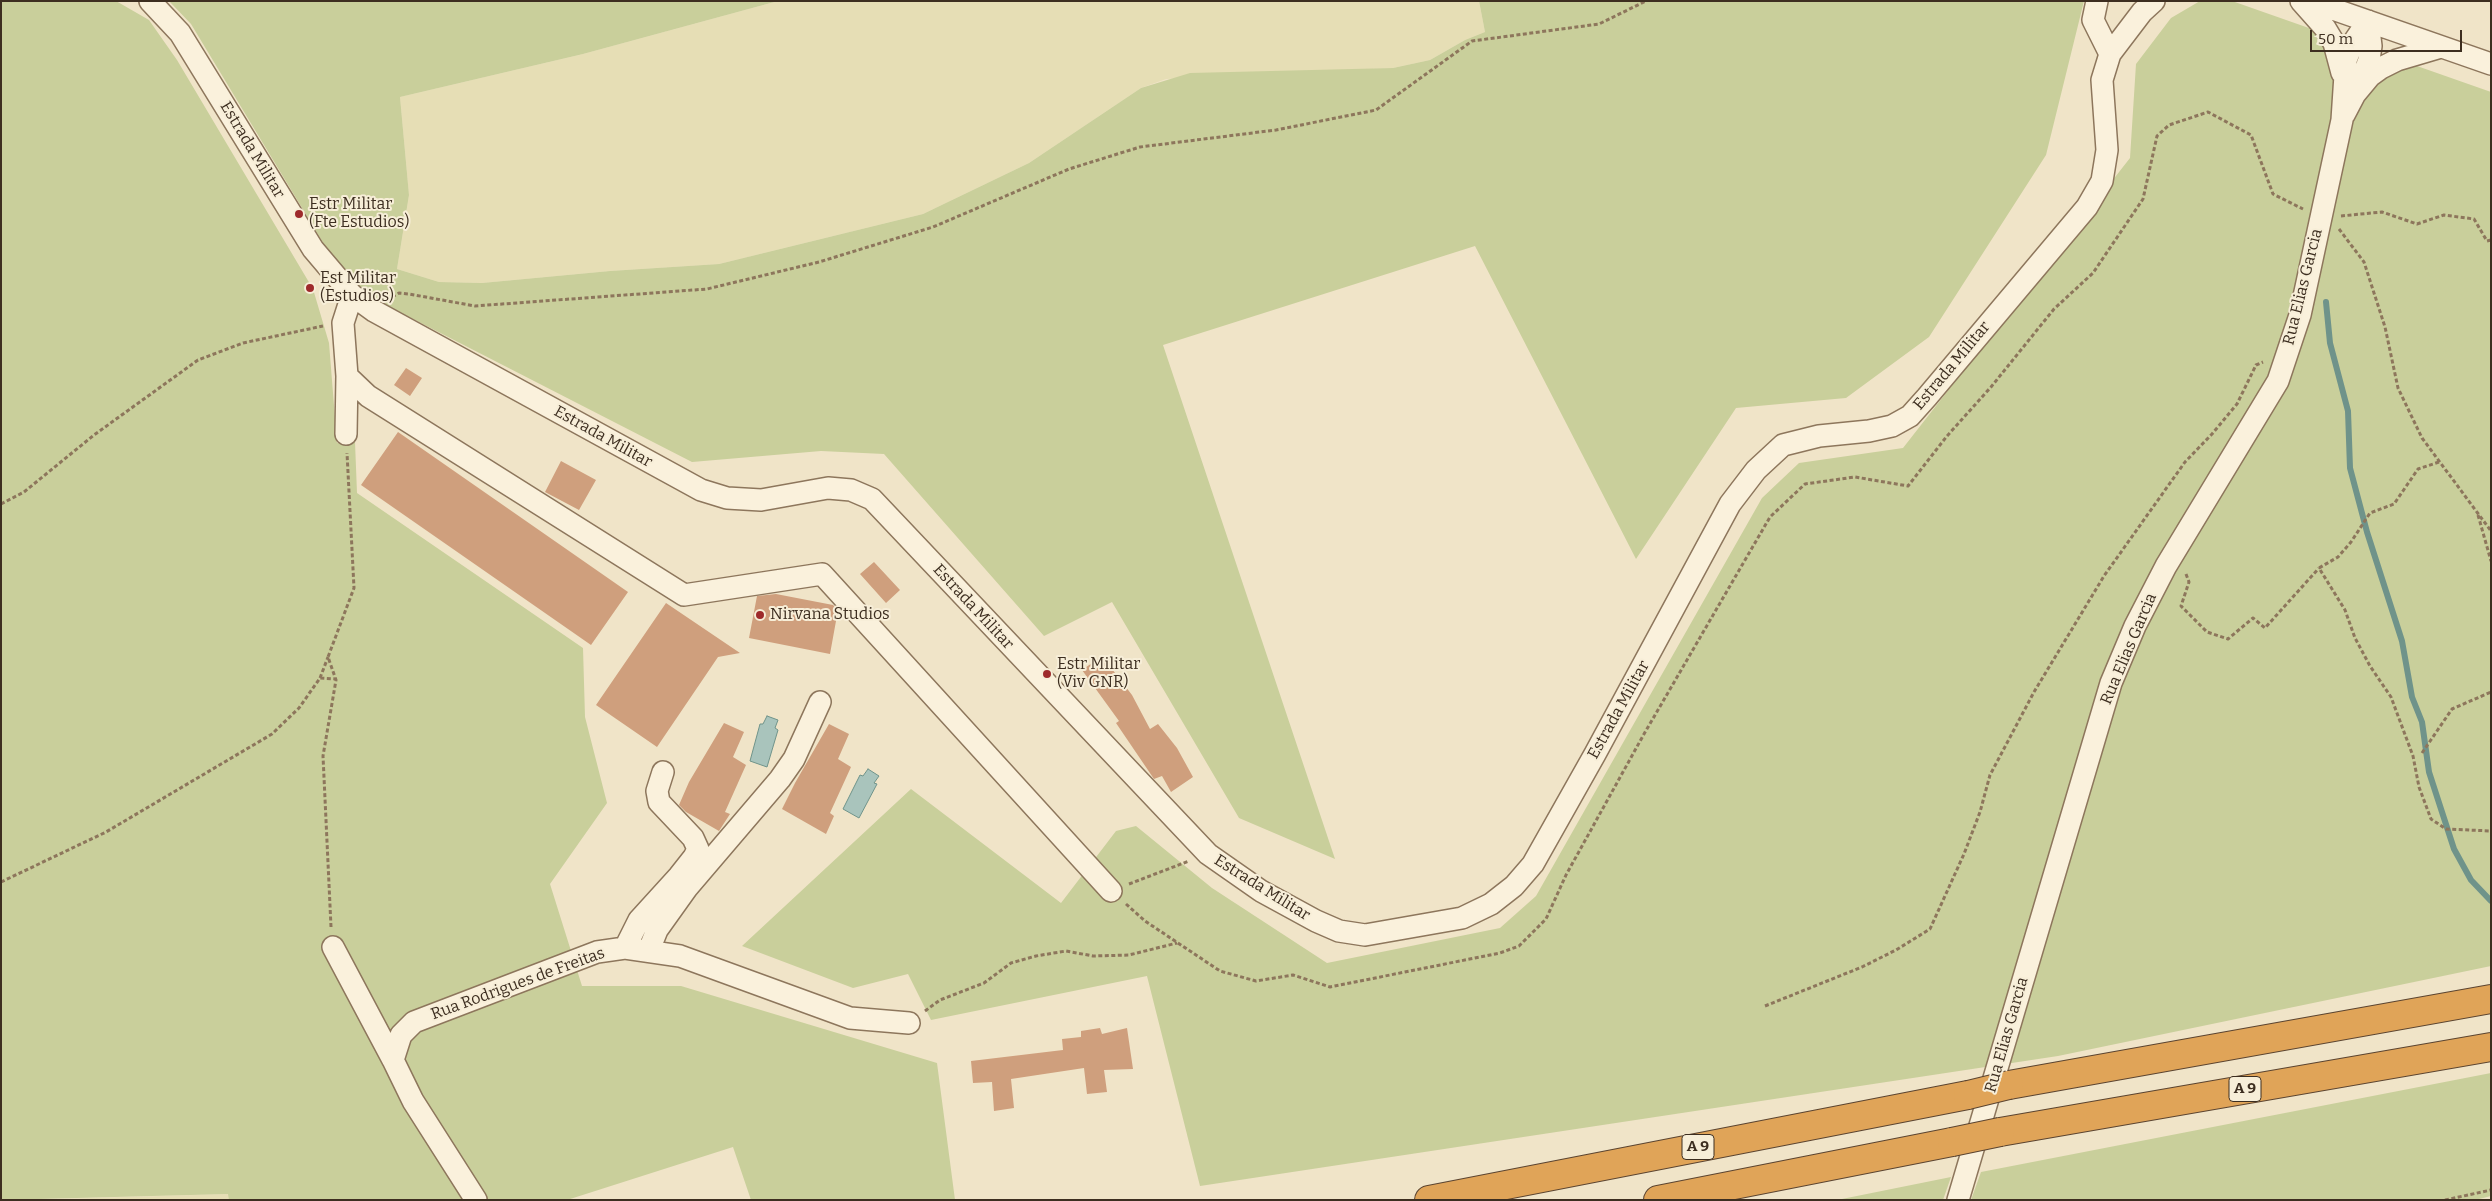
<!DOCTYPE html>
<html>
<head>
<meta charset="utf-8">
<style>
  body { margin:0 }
  #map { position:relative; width:2492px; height:1201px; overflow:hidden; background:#f0e4c8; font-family:Bitter,serif }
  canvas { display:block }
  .frame { position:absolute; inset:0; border:2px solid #3d2e20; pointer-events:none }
  .scale { position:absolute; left:2310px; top:30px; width:152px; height:22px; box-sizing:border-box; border:2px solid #3d2e20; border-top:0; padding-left:6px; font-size:15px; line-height:18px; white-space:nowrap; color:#3d2e20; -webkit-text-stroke:4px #f7eed8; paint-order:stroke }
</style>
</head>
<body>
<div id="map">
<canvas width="2492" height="1201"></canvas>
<div class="frame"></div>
<div class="scale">50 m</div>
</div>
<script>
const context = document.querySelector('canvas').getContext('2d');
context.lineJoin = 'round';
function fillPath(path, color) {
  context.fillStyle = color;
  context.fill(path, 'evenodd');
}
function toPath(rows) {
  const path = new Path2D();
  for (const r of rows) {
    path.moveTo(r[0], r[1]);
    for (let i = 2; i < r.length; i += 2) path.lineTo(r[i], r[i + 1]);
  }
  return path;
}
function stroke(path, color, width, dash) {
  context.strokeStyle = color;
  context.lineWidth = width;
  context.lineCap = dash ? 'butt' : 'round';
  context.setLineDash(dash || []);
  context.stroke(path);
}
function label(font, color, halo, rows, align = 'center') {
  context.font = font + ' Bitter,serif';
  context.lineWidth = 4;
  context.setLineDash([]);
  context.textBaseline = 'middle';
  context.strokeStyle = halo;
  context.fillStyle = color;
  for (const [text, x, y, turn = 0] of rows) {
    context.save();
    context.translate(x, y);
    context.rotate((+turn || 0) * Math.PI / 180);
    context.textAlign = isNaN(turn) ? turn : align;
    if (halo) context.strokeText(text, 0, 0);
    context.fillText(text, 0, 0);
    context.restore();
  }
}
const farmland = toPath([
  [778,1,1479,1,1485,32,1465,40,1430,60,1393,68,1166,79,1141,88,1029,163,923,214,719,264,610,271,482,283,439,282,397,269,409,195,400,97,583,54],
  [229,1194,229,1200,24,1200]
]);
const green = toPath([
  [1,1,116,1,149,20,177,60,313,289,329,343,337,443,355,442,357,493,583,648,585,717,607,803,550,884,582,986,681,986,937,1063,955,1200,751,1200,733,1147,567,1200,229,1200,228,1194,1,1200],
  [169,1,778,1,583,54,400,97,409,195,397,269,439,282,482,283,610,271,719,264,923,214,1029,163,1141,88,1190,73,1393,68,1430,60,1465,40,1485,32,1479,1,2084,1,2046,155,1929,337,1846,398,1736,408,1636,559,1475,246,1163,345,1335,859,1239,818,1112,602,1044,636,884,454,821,451,692,462,376,300,359,286,325,246,191,24],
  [2200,1,2232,1,2491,92,2491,966,2058,1056,1200,1186,1147,976,931,1020,908,974,853,988,742,946,911,789,1061,903,1116,831,1136,826,1212,888,1327,963,1500,928,1536,896,1762,498,1799,463,1903,448,2130,158,2136,64,2171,18],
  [2491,1073,2491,1196,2475,1200,1971,1200,1981,1172],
  [1951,1177,1943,1200,1837,1200]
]);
const water = toPath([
  [767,716,778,720,775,728,778,730,767,767,750,761,760,724,763,724,767,716],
  [868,769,879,776,874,783,877,784,859,818,843,809,860,775,863,776,868,769]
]);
const stream = toPath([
  [2326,302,2330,343,2348,411,2350,468,2367,532,2402,641,2412,697,2422,722,2429,772,2454,849,2471,880,2491,901]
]);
const building = toPath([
  [406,368,422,378,410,396,394,385],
  [398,432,628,592,591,645,361,485],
  [561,461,596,480,579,510,545,492],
  [874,562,900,590,886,603,860,574],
  [776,594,833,605,838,610,830,654,749,638,757,596],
  [666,603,740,653,718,657,657,747,596,705],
  [1102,656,1132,695,1150,729,1158,724,1177,748,1193,777,1171,792,1162,776,1154,779,1116,723,1119,721,1082,670],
  [724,723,744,732,733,757,746,765,725,812,730,814,719,831,686,812,679,805,689,782],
  [829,724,849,734,838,759,851,767,830,813,834,816,826,834,782,809,795,783],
  [1100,1028,1102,1034,1127,1028,1133,1069,1104,1070,1107,1092,1087,1094,1084,1068,1011,1079,1014,1108,994,1111,992,1082,973,1083,971,1061,1063,1050,1062,1039,1081,1037,1081,1031]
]);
const path = toPath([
  [2341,216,2382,212,2417,224,2444,215,2474,219,2487,241,2491,240],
  [2339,229,2364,262,2385,327,2398,388,2422,438,2491,531],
  [392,297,399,293,409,294,475,306,707,289,819,262,933,227,1069,169,1140,147,1276,130,1376,110,1472,41,1599,24,1646,1],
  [2439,462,2418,469,2394,504,2370,513,2351,542,2338,557,2319,568,2345,610,2355,638,2370,666,2391,697,2413,756,2419,787,2431,819,2446,829,2491,831],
  [1,504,24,492,94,435,198,360,243,343,323,326],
  [2478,515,2491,561],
  [2186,574,2189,582,2181,606,2207,632,2228,639,2253,618,2265,628,2319,568],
  [320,678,328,657],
  [2422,753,2452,709,2491,692],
  [1,882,106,832,272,734,299,708,320,678,336,679],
  [1129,884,1189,861],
  [1126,904,1145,921,1220,971,1256,981,1293,975,1330,987,1500,953,1519,946,1546,919,1566,875,1644,734,1770,517,1805,484,1855,477,1908,486,1947,436,1991,387,2054,309,2093,273,2143,199,2157,136,2169,125,2208,112,2251,135,2273,194,2303,209],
  [331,927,323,756,336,680,328,657,354,588,347,453],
  [1765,1006,1862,967,1896,950,1930,929,1964,854,1980,812,1990,775,2034,692,2104,576,2185,462,2212,434,2237,404,2256,365,2263,362],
  [925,1011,940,1000,984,983,1011,963,1036,956,1066,951,1093,956,1129,955,1177,943],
  [2445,1200,2491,1190]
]);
const minor = toPath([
  [150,1,180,33,313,249,352,295,374,311,701,490,727,498,761,500,828,488,851,490,872,499,1208,854,1261,891,1316,921,1339,931,1365,935,1462,918,1491,904,1514,886,1533,864,1595,754,1730,504,1756,470,1783,445,1819,436,1869,431,1892,426,1910,416,1927,397,2087,207,2102,181,2107,150,2102,80,2110,54,2142,12,2154,1],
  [2097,1,2093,20,2110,54],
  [2301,1,2325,28,2334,43,2342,73],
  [2310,1,2491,64],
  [2359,86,2369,60,2371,46,2368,21],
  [2344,115,2355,94,2370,76,2381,68,2397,60,2441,47],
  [347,376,368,396,684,595,822,574,1111,891],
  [346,434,347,376,343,323,352,295],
  [333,947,393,1060],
  [625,948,639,920,679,876,694,857,698,849,693,838,659,802,657,791,663,772],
  [649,950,657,930,687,888,780,779,794,759,820,702],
  [476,1200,413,1101,393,1060,401,1035,414,1022,597,952,625,948,680,956,850,1018,909,1023],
  [1958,1200,2111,683,2135,626,2166,566,2278,381,2300,315,2342,120,2346,60,2353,43,2368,21]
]);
const highway = toPath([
  [2009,1085,2491,999],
  [2000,1132,2491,1047],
  [1429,1200,1968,1095],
  [1658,1200,1952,1142]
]);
const highwayBridge = toPath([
  [1968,1095,2009,1085],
  [1952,1142,2000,1132]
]);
const markers = [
  [299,214,5,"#9e2a2b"],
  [310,288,5,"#9e2a2b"],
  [760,615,5,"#9e2a2b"],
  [1047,674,5,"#9e2a2b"]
];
const shields = [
  [2245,1089,32],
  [1698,1147,32]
];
const shieldNames = [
  ["A 9",2245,1089],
  ["A 9",1698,1147]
];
const streetNames = [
  ["Estrada Militar",252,150,59],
  ["Rua Elias Garcia",2303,287,-76],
  ["Estrada Militar",1952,366,-50],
  ["Estrada Militar",603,437,29],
  ["Estrada Militar",973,607,47],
  ["Rua Elias Garcia",2129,649,-67],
  ["Estrada Militar",1619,710,-61],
  ["Estrada Militar",1262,888,32],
  ["Rua Rodrigues de Freitas",518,984,-20],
  ["Rua Elias Garcia",2007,1035,-74]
];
const poiNames = [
  ["Estr Militar",309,205],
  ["(Fte Estudios)",309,223],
  ["Est Militar",320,279],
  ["(Estudios)",320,297],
  ["Nirvana Studios",770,615],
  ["Estr Militar",1057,665],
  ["(Viv GNR)",1057,683]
];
fillPath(farmland, '#e6deb5');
fillPath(green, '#c9cf9b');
fillPath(water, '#a9c4bc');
stroke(water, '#6f938a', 1);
stroke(stream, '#6f938a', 6);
fillPath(building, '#cf9f7d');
stroke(minor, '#8d765c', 24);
stroke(highway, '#5b4430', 30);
stroke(path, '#8d765c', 3, [4, 2.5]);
stroke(minor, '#faf1dc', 21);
stroke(highway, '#e0a458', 28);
stroke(highwayBridge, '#5b4430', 30, []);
stroke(highwayBridge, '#e0a458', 28);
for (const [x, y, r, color] of markers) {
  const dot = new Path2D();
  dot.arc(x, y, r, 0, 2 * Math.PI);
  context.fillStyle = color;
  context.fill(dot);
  stroke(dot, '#f7eed8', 2);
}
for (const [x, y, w] of shields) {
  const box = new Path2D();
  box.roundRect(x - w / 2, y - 12.5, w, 25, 4);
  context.fillStyle = '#f7eed8';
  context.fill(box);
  stroke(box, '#3d2e20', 1);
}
label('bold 15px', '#3d2e20', null, shieldNames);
label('16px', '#3d2e20', '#f7eed8', streetNames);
label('16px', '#3d2e20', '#f7eed8', poiNames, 'left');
</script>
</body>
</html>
